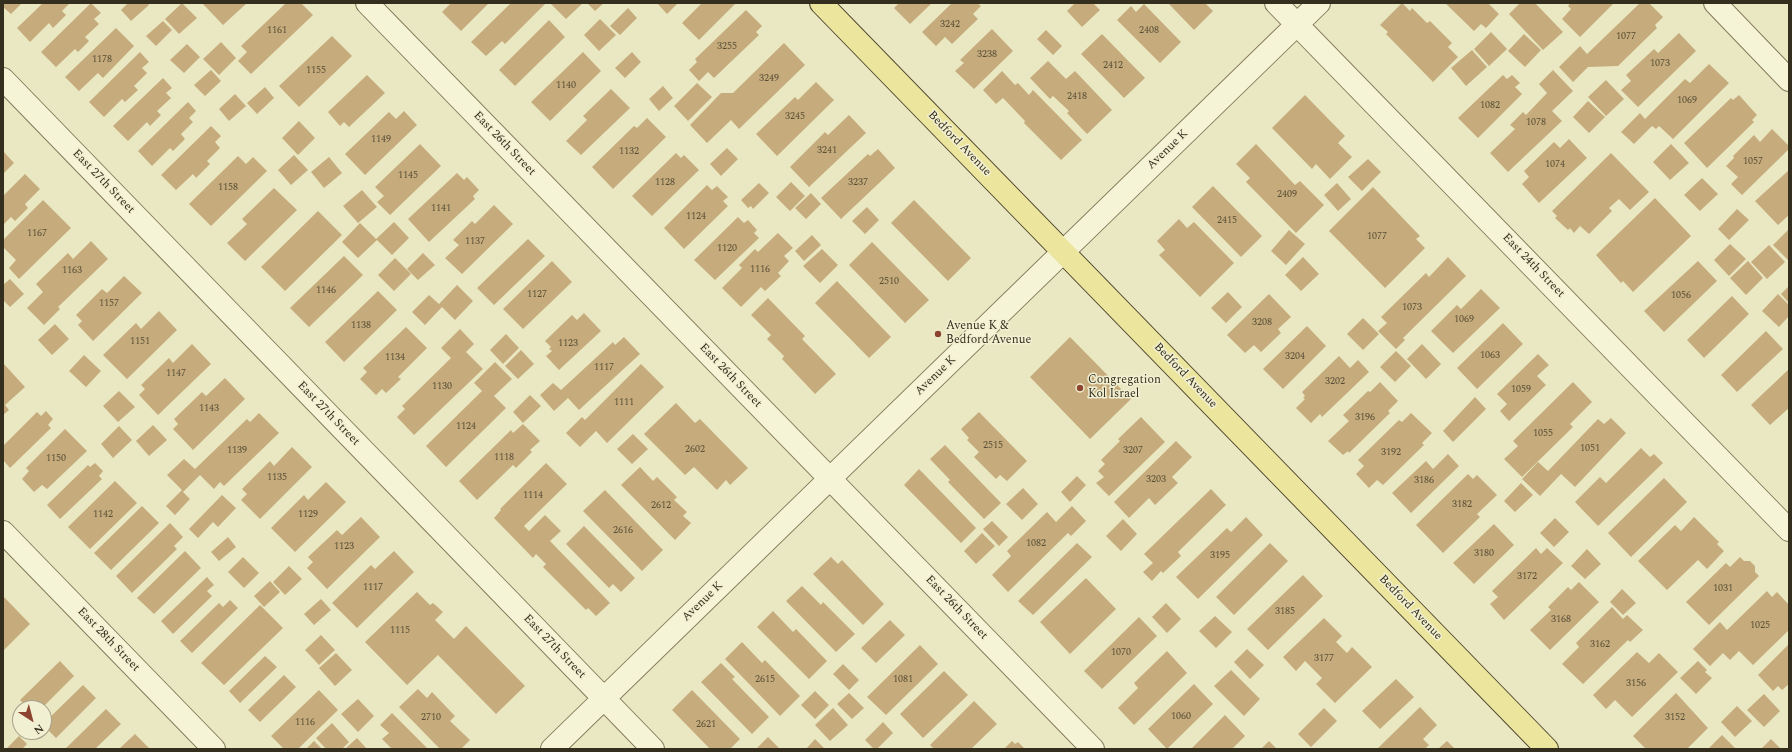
<!DOCTYPE html>
<html>
<head>
<meta charset="utf-8">
<style>
  body { margin:0 }
  #map { position:relative; width:1792px; height:752px; overflow:hidden; background:#eae8c3; font-family:Spectral,serif }
  canvas { display:block }
  .frame { position:absolute; inset:0; border:4px solid #342e1e; pointer-events:none }
  .north { position:absolute; left:12px; top:700px; width:40px; height:40px; box-sizing:border-box; background:#f2f0d2; border:1px solid #a6a28a; border-radius:50%; rotate:144deg; font-size:11px; font-weight:700; line-height:16px; text-align:center; color:#342e1e }
  .north::after { content:''; display:block; margin:auto; width:14px; height:18px; background:#8d4530; clip-path:polygon(50% 0,100% 100%,50% 72%,0 100%) }
</style>
</head>
<body>
<div id="map">
<canvas width="1792" height="752"></canvas>
<div class="frame"></div>
<div class="north">N</div>
</div>
<script>
const context = document.querySelector('canvas').getContext('2d');
context.lineJoin = 'round';
function fillPath(path, color) {
  context.fillStyle = color;
  context.fill(path, 'evenodd');
}
function toPath(rows) {
  const path = new Path2D();
  for (const r of rows) {
    path.moveTo(r[0], r[1]);
    for (let i = 2; i < r.length; i += 2) path.lineTo(r[i], r[i + 1]);
  }
  return path;
}
function stroke(path, color, width, dash) {
  context.strokeStyle = color;
  context.lineWidth = width;
  context.lineCap = dash ? 'butt' : 'round';
  context.setLineDash(dash || []);
  context.stroke(path);
}
function label(font, color, halo, rows, align = 'center') {
  context.font = font + ' Spectral,serif';
  context.lineWidth = 3;
  context.setLineDash([]);
  context.textBaseline = 'middle';
  context.strokeStyle = halo;
  context.fillStyle = color;
  for (const [text, x, y, turn = 0] of rows) {
    context.save();
    context.translate(x, y);
    context.rotate((+turn || 0) * Math.PI / 180);
    context.textAlign = isNaN(turn) ? turn : align;
    if (halo) context.strokeText(text, 0, 0);
    context.fillText(text, 0, 0);
    context.restore();
  }
}
const building = toPath([
  [3,3,22,3,11,14,3,7],
  [43,3,70,3,62,11,66,15,53,28,49,23,30,42,17,28],
  [91,3,101,13,94,19,99,24,85,37,89,41,78,52,75,49,56,67,41,52],
  [128,3,147,3,149,5,131,21,121,10],
  [182,3,197,18,179,34,165,19],
  [202,3,247,3,223,25],
  [286,3,301,3,313,15,251,74,238,61,247,52,241,46],
  [451,3,489,3,461,31,442,12],
  [511,3,546,3,505,44,502,41,486,56,471,42],
  [550,3,583,3,566,19],
  [587,3,604,3,595,11],
  [657,3,678,3,667,14],
  [702,3,736,3,699,40,682,23],
  [899,3,932,3,910,24,894,8],
  [952,3,977,3,981,6,973,14,978,19,952,44,945,37,936,46,922,32],
  [1075,3,1093,3,1100,10,1082,27,1067,11],
  [1168,3,1205,3,1213,11,1194,30],
  [1402,3,1410,11,1412,8,1427,23,1430,21,1452,43,1448,47,1458,57,1433,82,1386,34,1388,32,1380,25],
  [1445,3,1488,3,1499,14,1486,28,1481,24,1474,31],
  [1520,3,1535,3,1563,32,1543,50,1509,14],
  [1570,3,1614,3,1580,37,1562,19,1571,9,1568,6],
  [1640,3,1649,3,1663,17,1655,25,1657,28,1618,66,1588,67,1573,82,1559,67,1580,46,1587,54],
  [1144,4,1181,42,1160,63,1117,20,1131,6,1136,12],
  [628,8,637,18,620,35,610,26],
  [746,10,762,26,756,32,759,35,714,78,708,72,699,81,689,70,697,62,695,59],
  [600,19,616,35,599,51,584,35],
  [549,20,565,37,515,86,499,70],
  [163,21,172,30,156,46,146,36],
  [116,28,134,46,103,78,98,73,79,91,65,77],
  [992,29,1013,51,974,89,955,71,964,63,960,60],
  [1046,30,1062,46,1053,55,1037,39],
  [1491,32,1507,49,1489,66,1474,49],
  [1679,33,1696,51,1638,107,1621,90,1631,81,1626,75,1654,49,1658,53],
  [1102,34,1145,78,1124,98,1081,54],
  [1524,34,1541,50,1525,67,1508,51],
  [332,36,352,56,299,107,279,86],
  [221,42,236,58,219,75,203,59],
  [784,43,805,65,739,129,731,120,707,143,690,125,721,93,733,93],
  [187,44,200,57,184,73,170,60],
  [1472,50,1487,67,1466,86,1451,68],
  [140,52,149,62,142,68,147,73,134,86,138,90,125,102,122,99,104,117,89,102],
  [583,52,601,71,550,121,531,102],
  [632,52,641,62,625,78,615,68],
  [1048,61,1066,79,1075,71,1112,110,1087,134,1067,113,1069,111,1053,96,1050,99,1030,78],
  [1709,64,1729,83,1673,139,1659,126,1656,129,1652,126,1634,144,1621,132,1640,113,1645,119,1685,79,1690,83],
  [211,70,221,81,205,96,194,85],
  [1553,70,1573,91,1552,111,1562,121,1508,172,1490,153,1515,129,1510,125,1523,112,1526,115,1547,93,1539,84],
  [1002,71,1015,85,1018,83,1029,95,1033,90,1082,140,1061,160,1024,123,1025,121,1003,98,996,104,983,90],
  [367,75,385,93,349,127,344,122,340,126,328,112],
  [1503,75,1507,79,1512,75,1520,83,1515,87,1522,94,1478,138,1458,118],
  [163,78,172,88,166,93,171,98,157,111,161,115,150,126,147,122,128,141,113,126],
  [1606,80,1624,99,1606,116,1588,97],
  [816,82,834,100,777,156,756,134,795,97,798,100],
  [697,83,712,97,688,121,674,106],
  [663,86,673,98,659,111,649,99],
  [265,87,274,98,257,114,247,103],
  [611,89,630,108,581,155,566,141,587,120,583,116],
  [235,94,246,106,229,121,219,109],
  [1305,95,1345,136,1338,143,1352,157,1330,179,1316,164,1312,169,1272,128],
  [1739,95,1757,115,1752,120,1754,122,1707,168,1684,143,1731,98,1733,100],
  [1588,101,1605,117,1589,133,1573,117],
  [188,102,196,111,189,118,193,122,181,134,185,139,173,151,170,148,152,166,138,151],
  [404,111,417,125,365,175,345,154,389,112,396,119],
  [849,115,866,133,809,187,790,167,825,132,828,135],
  [647,118,666,137,613,189,592,167,634,126,637,128],
  [299,121,315,138,298,155,282,138],
  [211,126,221,136,215,142,220,148,207,161,210,164,196,178,193,174,176,190,161,175],
  [1772,129,1789,146,1789,149,1742,195,1731,184,1738,177,1726,166,1734,158,1733,156,1754,135,1760,142],
  [1569,139,1587,158,1539,203,1522,184,1529,177,1524,171,1554,142,1560,148],
  [420,144,441,166,390,215,377,202,384,196,375,187],
  [1256,144,1295,185,1300,181,1324,205,1296,233,1246,182,1250,178,1236,164],
  [1671,144,1689,163,1670,180,1653,162],
  [727,148,738,159,721,176,710,164],
  [878,149,895,168,841,219,821,198,868,154,870,156],
  [3,151,14,163,3,174],
  [676,153,681,158,684,155,699,170,652,216,632,196],
  [1611,153,1649,192,1630,210,1619,199,1609,208,1612,211,1589,234,1580,226,1574,233,1570,228,1568,230,1555,218,1557,216,1552,211],
  [294,155,308,170,291,185,278,170],
  [238,156,246,164,253,157,267,171,211,226,189,204],
  [329,157,342,173,324,188,311,172],
  [1368,159,1381,172,1362,191,1348,177],
  [1789,170,1789,215,1778,225,1755,201],
  [457,173,464,180,467,177,479,190,473,196,475,199,429,242,408,219],
  [25,174,40,189,25,204,28,208,15,221,11,217,3,225,3,196],
  [1702,178,1718,194,1700,211,1684,195],
  [791,182,805,196,790,211,776,197],
  [759,183,769,193,753,209,751,206,748,208,741,200],
  [1337,183,1351,199,1338,211,1324,195],
  [707,185,712,190,717,186,728,197,723,201,728,206,684,249,664,228],
  [1213,186,1262,236,1241,257,1192,207],
  [1373,187,1420,236,1416,239,1425,248,1385,288,1329,231],
  [274,188,297,210,245,261,227,243,247,224,242,219],
  [362,190,377,207,358,223,343,206],
  [811,193,821,204,806,219,795,208],
  [1655,198,1691,236,1633,292,1623,281,1621,283,1596,255],
  [43,200,71,228,19,279,9,268,16,260,3,247,3,240],
  [914,200,971,258,948,281,891,223],
  [494,205,513,224,462,274,445,258,459,245,453,240,472,221,475,224],
  [867,207,879,220,865,234,852,221],
  [1737,209,1749,220,1729,240,1718,229],
  [318,211,342,235,285,291,261,267],
  [738,217,744,223,748,220,757,230,754,233,759,238,715,280,694,260],
  [1179,219,1187,228,1194,222,1234,263,1200,297,1159,255,1165,250,1157,241],
  [394,222,409,238,392,255,376,239],
  [360,223,377,240,358,258,342,242],
  [1789,229,1789,261,1773,245],
  [1289,230,1305,244,1286,265,1271,251],
  [778,233,793,248,784,256,789,261,778,273,781,276,765,291,761,287,741,307,722,288,742,268,739,265,755,249,758,252],
  [812,235,821,245,804,261,795,251],
  [528,239,545,256,494,305,477,288],
  [91,241,108,259,58,307,60,309,44,325,27,308,43,292,36,284,68,253,73,259],
  [872,242,929,300,905,323,849,265],
  [1730,244,1746,259,1729,276,1714,260],
  [1769,245,1785,262,1767,279,1751,262],
  [822,249,838,265,820,283,803,266],
  [423,253,435,265,418,280,407,269],
  [344,256,363,275,309,327,290,308],
  [1303,257,1319,274,1301,291,1285,275],
  [1448,257,1466,276,1403,338,1405,340,1396,349,1378,331,1387,323,1381,317,1426,273,1429,277],
  [395,258,411,274,394,291,378,275],
  [552,261,572,282,523,329,503,309],
  [1698,261,1717,281,1664,332,1644,311],
  [1748,261,1763,278,1746,295,1730,278],
  [124,276,142,293,93,341,78,325,82,321,76,315,102,289,107,293],
  [10,279,24,294,10,307,3,300,3,285],
  [837,281,891,337,869,358,815,303],
  [457,285,473,301,455,320,442,307,425,325,412,312,429,295,439,304],
  [1789,286,1789,303,1781,294],
  [1481,289,1500,308,1453,353,1431,331,1457,305,1461,309],
  [378,291,397,310,344,362,325,342],
  [1228,292,1242,307,1226,323,1211,308],
  [1269,294,1291,317,1278,329,1281,333,1261,352,1254,345,1245,353,1227,335],
  [1778,294,1789,305,1789,316,1779,327,1762,311],
  [1732,296,1749,314,1704,358,1687,340],
  [768,298,805,336,802,339,836,374,815,394,782,359,784,356,767,339,771,335,751,315],
  [159,311,177,330,127,379,103,355,136,323,141,329],
  [584,313,601,331,559,370,546,356,552,351,549,349,551,347,545,341,572,315,577,320],
  [1363,318,1379,334,1363,350,1347,334],
  [1503,323,1523,344,1477,389,1457,368],
  [55,324,69,339,52,355,38,340],
  [1307,326,1326,346,1283,389,1263,369],
  [406,327,427,348,398,377,401,379,386,393,382,389,376,395,360,379,367,372,363,368],
  [460,329,474,344,466,352,483,369,414,435,397,417,405,409,402,406,451,358,441,348],
  [1766,331,1783,349,1737,392,1721,375],
  [506,334,519,348,503,364,490,350],
  [624,337,640,354,579,410,568,398,554,411,540,395,553,383,561,390,613,342,615,345],
  [1070,337,1131,399,1090,439,1030,377],
  [192,344,211,364,158,415,139,395,145,389,141,385,169,358,173,363],
  [1422,344,1441,364,1426,379,1407,359],
  [521,350,534,364,518,379,505,366],
  [1396,351,1411,366,1395,382,1380,367],
  [1538,354,1549,365,1537,376,1546,385,1509,421,1500,411,1507,404,1497,394],
  [84,355,101,371,86,387,69,371],
  [1339,356,1350,368,1358,360,1369,372,1322,417,1320,414,1311,423,1296,408,1305,399,1303,398,1305,396,1302,392],
  [495,362,512,379,494,396,506,408,446,467,426,446,482,391,474,383],
  [3,363,25,387,5,405,9,410,3,415],
  [641,364,664,387,607,443,596,431,580,447,566,433,582,417,585,420],
  [1789,369,1789,408,1770,425,1751,405],
  [225,378,245,399,193,450,173,429,178,424,174,419,202,392,206,396],
  [1380,382,1398,401,1388,411,1390,413,1349,453,1348,451,1343,455,1328,441,1349,421,1343,415,1368,391,1370,392],
  [1573,382,1592,402,1570,424,1573,427,1522,477,1504,459,1518,446,1513,441],
  [119,391,135,407,118,422,103,406],
  [530,395,541,406,523,423,513,412],
  [1475,397,1486,409,1453,442,1443,431],
  [676,403,695,423,700,419,748,468,730,485,726,480,717,490,694,467,685,475,644,434],
  [46,411,53,419,48,425,51,428,10,468,3,460,3,446,37,412,41,416],
  [979,412,1027,461,1007,481,1000,475,996,479,974,457,979,452,967,440,969,438,961,429],
  [259,413,279,433,224,486,220,482,214,489,200,475,183,492,190,499,175,515,166,506,182,490,167,475,184,459,195,469,247,419,250,422],
  [1411,413,1432,433,1422,443,1424,445,1383,485,1377,480,1369,488,1356,474,1364,466,1358,460,1399,420,1402,422],
  [1141,417,1165,442,1109,496,1096,483,1104,477,1098,471,1105,464,1101,460,1120,441,1118,439],
  [1611,418,1626,433,1575,487,1561,474,1540,496,1522,479,1538,462,1548,471,1598,419,1604,424],
  [523,424,540,441,530,450,532,452,516,468,513,465,477,500,459,481,511,430,513,433],
  [153,425,167,440,149,456,136,441],
  [119,426,132,440,113,458,101,444],
  [65,429,87,451,47,489,42,485,34,492,22,479,29,471,26,468],
  [633,434,648,449,632,464,617,449],
  [1176,441,1192,457,1172,477,1178,483,1155,505,1149,498,1129,518,1114,502],
  [945,445,1001,503,984,519,948,482,950,480,930,459],
  [292,447,312,467,260,519,241,500,247,494,242,489,270,461,274,466],
  [1641,448,1650,457,1654,454,1663,463,1598,526,1575,502,1600,477,1606,483],
  [1448,454,1459,466,1411,513,1392,493,1426,461,1433,469],
  [95,463,103,471,99,476,102,479,60,519,47,505,88,465,90,467],
  [546,463,567,484,524,526,529,531,545,515,561,531,550,541,610,603,596,616,588,608,586,610,543,567,546,564,536,554,533,558,494,518,501,510,500,509],
  [640,467,653,481,657,477,677,497,674,500,687,512,683,516,691,523,675,540,621,485],
  [919,469,976,528,961,543,904,485],
  [1468,474,1473,479,1477,475,1497,495,1477,514,1480,517,1443,553,1416,525],
  [1077,476,1086,485,1070,502,1061,492],
  [1664,478,1687,502,1631,557,1608,533],
  [115,481,137,503,90,549,68,527],
  [326,482,346,502,295,552,271,528,304,495,308,500],
  [1521,483,1533,495,1515,512,1504,501],
  [1023,488,1038,504,1022,520,1006,504],
  [1211,489,1226,505,1178,552,1181,556,1163,573,1161,571,1152,581,1143,572,1153,563,1144,554],
  [605,490,663,550,642,571,583,511],
  [222,495,236,508,218,527,213,522,198,538,189,529],
  [142,506,159,523,111,570,94,553],
  [1072,506,1086,521,1071,536,1068,533,1008,592,992,575,1011,556,1007,551,1047,512,1056,522],
  [361,517,380,537,327,589,307,568,313,562,308,557,337,530,342,535],
  [1246,517,1263,535,1198,599,1176,577,1227,528,1231,532],
  [1694,517,1719,542,1717,544,1724,551,1707,569,1698,560,1667,590,1638,561,1675,525,1681,531],
  [1555,518,1569,532,1554,547,1540,533],
  [1123,519,1137,534,1121,551,1106,536],
  [992,521,1008,537,999,546,983,529],
  [170,523,183,537,174,546,177,549,132,593,116,576],
  [1494,524,1514,545,1474,584,1453,563],
  [584,526,635,578,621,592,613,584,609,588,566,544],
  [982,533,995,546,976,564,964,551],
  [228,537,236,547,219,561,211,552],
  [1077,543,1092,557,1033,615,1018,601],
  [1270,543,1288,561,1234,615,1216,597],
  [1536,548,1541,554,1547,548,1563,563,1504,620,1490,604,1498,597,1492,591],
  [1587,549,1601,564,1585,579,1571,566],
  [185,551,201,568,154,614,137,598],
  [394,551,414,572,357,628,332,603,371,565,375,569],
  [243,557,259,573,244,588,228,572],
  [831,557,838,564,842,560,884,604,863,625,813,574],
  [1740,557,1744,561,1750,561,1755,566,1755,572,1759,576,1709,625,1686,602,1726,563,1730,567],
  [289,566,302,579,285,595,273,582],
  [1303,575,1323,596,1268,650,1247,629],
  [207,577,214,585,207,591,212,596,173,634,161,621],
  [1086,578,1116,609,1070,654,1040,622],
  [270,581,280,592,264,607,254,596],
  [1579,582,1599,602,1550,650,1530,630,1551,610,1548,607,1568,587,1571,590],
  [802,586,821,605,823,602,855,634,836,652,786,601],
  [1622,589,1636,603,1623,615,1610,602],
  [1767,591,1772,597,1777,592,1789,605,1789,630,1753,665,1739,651,1730,660,1723,653,1710,666,1693,649,1720,622,1727,630],
  [417,592,430,605,433,603,443,612,435,620,454,639,466,626,525,686,496,714,438,655,407,685,365,642],
  [3,596,30,624,3,651],
  [321,599,331,610,314,625,304,614],
  [230,600,238,608,192,653,180,641,219,603,223,607],
  [1166,603,1181,619,1167,633,1152,617],
  [260,605,283,628,224,685,201,663],
  [1612,607,1623,619,1627,615,1643,630,1630,642,1628,640,1583,684,1562,664,1579,647,1576,643],
  [773,611,793,632,796,629,827,661,809,679,757,627],
  [1215,616,1232,632,1216,648,1199,631],
  [1139,617,1157,636,1102,689,1084,671],
  [1324,618,1342,636,1336,642,1347,653,1352,647,1372,667,1335,703,1316,684,1322,678,1305,661,1296,671,1283,657],
  [890,620,905,635,876,663,861,648],
  [321,635,335,650,319,665,305,650],
  [742,642,762,663,765,660,800,696,780,716,725,659],
  [1789,644,1789,684,1782,690,1778,686,1773,691,1758,675],
  [920,645,938,664,886,715,867,697],
  [1247,649,1264,665,1250,679,1234,662],
  [1167,651,1187,673,1134,725,1118,708,1138,688,1134,683],
  [1637,652,1649,663,1659,653,1678,672,1632,717,1615,700,1606,709,1593,695],
  [336,653,352,670,335,686,319,668],
  [265,656,277,667,240,703,229,691],
  [60,661,74,676,42,708,20,708,20,713,17,709,23,703,20,700],
  [1698,661,1707,670,1705,672,1712,678,1696,694,1680,678],
  [721,663,735,677,732,679,769,717,752,734,701,682],
  [843,664,859,680,849,690,833,674],
  [1231,670,1260,699,1244,716,1214,686],
  [944,671,968,695,923,738,900,714],
  [284,675,296,687,260,722,248,710],
  [1396,679,1414,697,1380,729,1362,711],
  [1194,684,1213,704,1167,749,1148,729],
  [83,685,96,698,56,738,44,726,44,723],
  [418,689,427,698,432,692,455,716,450,721,470,740,461,749,440,749,399,707],
  [319,690,338,710,298,749,284,749,271,736],
  [692,690,740,739,730,749,710,749,672,710],
  [815,691,829,705,815,719,801,705],
  [849,693,864,708,852,719,837,704],
  [1676,693,1708,728,1687,749,1646,749,1633,736],
  [1764,694,1780,711,1764,727,1747,710],
  [358,699,374,716,358,732,341,714],
  [974,701,997,724,971,749,934,749,930,745],
  [1737,706,1752,721,1735,737,1721,722],
  [1420,707,1437,725,1423,739,1429,745,1425,749,1377,749],
  [833,708,848,725,830,741,815,725],
  [1324,708,1337,721,1311,747,1298,734],
  [106,709,121,724,95,749,65,749],
  [392,713,428,749,392,749,382,739,389,733,380,725],
  [1225,715,1245,736,1232,749,1191,749],
  [883,722,893,733,877,749,874,749,865,740],
  [332,723,349,742,342,749,326,749,316,738],
  [135,734,150,749,119,749],
  [1722,735,1736,749,1708,749],
  [19,736,27,744,22,749,6,749],
  [768,737,780,749,756,749],
  [357,738,367,749,346,749,347,747],
  [815,739,825,749,806,749],
  [1771,739,1781,749,1761,749],
  [314,741,322,749,306,749],
  [1012,741,1015,744,1018,742,1025,749,1004,749],
  [1269,741,1277,749,1261,749],
  [1447,741,1455,749,1438,749]
]);
const minor = toPath([
  [367,3,1093,749],
  [1276,3,1789,530],
  [1715,3,1789,80],
  [3,79,653,749],
  [3,532,214,749],
  [552,749,1319,3]
]);
const major = toPath([
  [821,3,1547,749]
]);
const markers = [
  [938,334,4,"#8d4530"],
  [1080,388,4,"#8d4530"]
];
const numberNames = [
  ["3242",950,25],
  ["1161",277,31],
  ["2408",1149,31],
  ["1077",1626,37],
  ["3255",727,47],
  ["3238",987,55],
  ["1178",102,60],
  ["1073",1660,64],
  ["2412",1113,66],
  ["1155",316,71],
  ["3249",769,79],
  ["1140",566,86],
  ["2418",1077,97],
  ["1069",1687,101],
  ["1082",1490,106],
  ["3245",795,117],
  ["1078",1536,123],
  ["1149",381,140],
  ["3241",827,151],
  ["1132",629,152],
  ["1057",1753,162],
  ["1074",1555,165],
  ["1145",408,176],
  ["1128",665,183],
  ["3237",858,183],
  ["1158",228,188],
  ["2409",1287,195],
  ["1141",441,209],
  ["1124",696,217],
  ["2415",1227,221],
  ["1167",37,234],
  ["1077",1377,237],
  ["1137",475,242],
  ["1120",727,249],
  ["1116",760,270],
  ["1163",72,271],
  ["2510",889,282],
  ["1146",326,291],
  ["1127",537,295],
  ["1056",1681,296],
  ["1157",109,304],
  ["1073",1412,308],
  ["1069",1464,320],
  ["3208",1262,323],
  ["1138",361,326],
  ["1151",140,342],
  ["1123",568,344],
  ["1063",1490,356],
  ["3204",1295,357],
  ["1134",395,358],
  ["1117",604,368],
  ["1147",176,374],
  ["3202",1335,382],
  ["1130",442,387],
  ["1059",1521,390],
  ["1111",624,403],
  ["1143",209,409],
  ["3196",1365,418],
  ["1124",466,427],
  ["1055",1543,434],
  ["2515",993,446],
  ["1051",1590,449],
  ["2602",695,450],
  ["1139",237,451],
  ["3207",1133,451],
  ["3192",1391,453],
  ["1118",504,458],
  ["1150",56,459],
  ["1135",277,478],
  ["3203",1156,480],
  ["3186",1424,481],
  ["1114",533,496],
  ["3182",1462,505],
  ["2612",661,506],
  ["1142",103,515],
  ["1129",308,515],
  ["2616",623,531],
  ["1082",1036,544],
  ["1123",344,547],
  ["3180",1484,554],
  ["3195",1220,556],
  ["3172",1527,577],
  ["1117",373,588],
  ["1031",1723,589],
  ["3185",1285,612],
  ["3168",1561,620],
  ["1025",1760,626],
  ["1115",400,631],
  ["3162",1600,645],
  ["1070",1121,653],
  ["3177",1324,659],
  ["2615",765,680],
  ["1081",903,680],
  ["3156",1636,684],
  ["1060",1181,717],
  ["2710",431,718],
  ["3152",1675,718],
  ["1116",305,723],
  ["2621",706,725]
];
const streetNames = [
  ["East 26th Street",504,144,46],
  ["Bedford Avenue",959,144,46],
  ["Avenue K",1168,150,-44],
  ["East 27th Street",103,182,46],
  ["East 24th Street",1533,266,46],
  ["East 26th Street",730,376,46],
  ["Avenue K",936,376,-44],
  ["Bedford Avenue",1185,376,46],
  ["East 27th Street",328,414,46],
  ["Avenue K",703,602,-44],
  ["East 26th Street",956,608,46],
  ["Bedford Avenue",1410,608,46],
  ["East 28th Street",108,640,46],
  ["East 27th Street",554,647,46]
];
const poiNames = [
  ["Avenue K &",946,327],
  ["Bedford Avenue",946,341],
  ["Congregation",1088,381],
  ["Kol Israel",1088,395]
];
fillPath(building, '#c6ac7c');
stroke(minor, '#837a5b', 24);
stroke(major, '#51472f', 24);
stroke(minor, '#f6f4d6', 22);
stroke(major, '#ebe59d', 22);
for (const [x, y, r, color] of markers) {
  const dot = new Path2D();
  dot.arc(x, y, r, 0, 2 * Math.PI);
  context.fillStyle = color;
  context.fill(dot);
  stroke(dot, '#f2f0d2', 1.5);
}
label('10px', '#584e36', null, numberNames);
label('12px', '#342e1e', '#f2f0d2', streetNames);
label('12px', '#342e1e', '#f2f0d2', poiNames, 'left');
</script>
</body>
</html>
